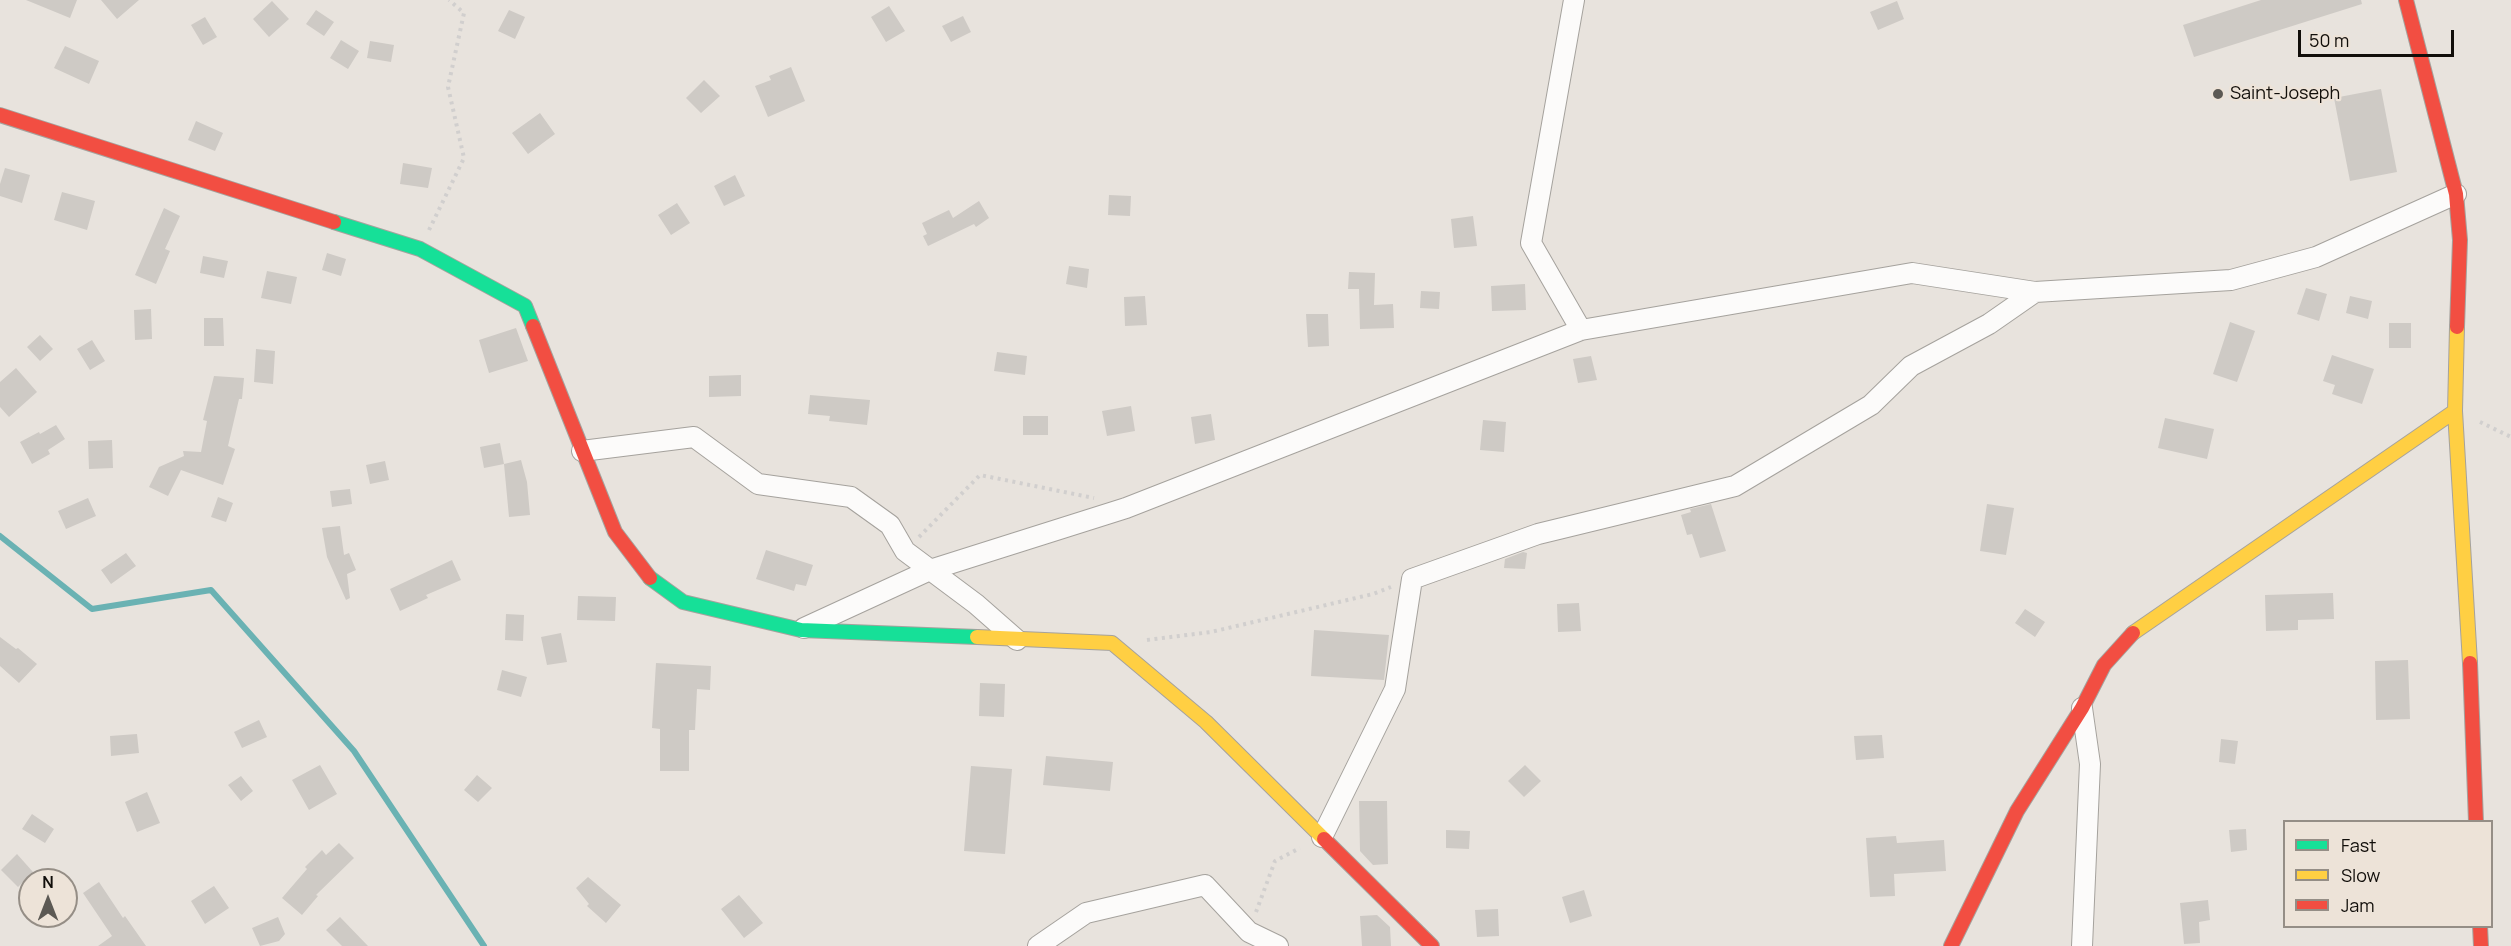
<!DOCTYPE html>
<html>
<head>
<meta charset="utf-8">
<style>
  body { margin:0 }
  #map { position:relative; width:2511px; height:946px; overflow:hidden; background:#e8e3dd; font-family:Manrope,sans-serif }
  canvas { display:block }
  .legend { position:absolute; left:2283px; top:820px; width:210px; height:108px; box-sizing:border-box; background:#ede3d8; border:2px solid #958e86; margin:0; padding:8px 10px; list-style:none; font-size:18px; color:#110e0a }
  .legend li { display:flex; align-items:center; gap:12px; height:30px }
  .legend b { width:30px; border:2px solid #958e86 }
  .north { position:absolute; left:18px; top:868px; width:60px; height:60px; box-sizing:border-box; background:#ede3d8; border:2px solid #958e86; border-radius:50%; rotate:0deg; font-size:16px; font-weight:700; line-height:24px; text-align:center; color:#110e0a }
  .north::after { content:''; display:block; margin:auto; width:21px; height:27px; background:#5c5954; clip-path:polygon(50% 0,100% 100%,50% 72%,0 100%) }
  .scale { position:absolute; left:2298px; top:30px; width:156px; height:27px; box-sizing:border-box; border:3px solid #110e0a; border-top:0; padding-left:8px; font-size:18px; line-height:21px; white-space:nowrap; color:#110e0a; -webkit-text-stroke:4px #ede3d8; paint-order:stroke }
</style>
</head>
<body>
<div id="map">
<canvas width="2511" height="946"></canvas>
<ul class="legend">
<li><b style="height:8px;background:#16e098"></b>Fast</li>
<li><b style="height:8px;background:#ffcf43"></b>Slow</li>
<li><b style="height:8px;background:#f24e42"></b>Jam</li>
</ul>
<div class="north">N</div>
<div class="scale">50 m</div>
</div>
<script>
const context = document.querySelector('canvas').getContext('2d');
context.lineJoin = 'round';
function toPath(rows) {
  const path = new Path2D();
  for (const r of rows) {
    path.moveTo(r[0], r[1]);
    for (let i = 2; i < r.length; i += 2) path.lineTo(r[i], r[i + 1]);
  }
  return path;
}
function stroke(path, color, width, dash) {
  context.strokeStyle = color;
  context.lineWidth = width;
  context.lineCap = dash ? 'butt' : 'round';
  context.setLineDash(dash || []);
  context.stroke(path);
}
function fillPath(path, color) {
  context.fillStyle = color;
  context.fill(path, 'evenodd');
}
function label(font, color, halo, rows, align = 'center') {
  context.font = font + ' Manrope,sans-serif';
  context.lineWidth = 4.5;
  context.setLineDash([]);
  context.textBaseline = 'middle';
  context.strokeStyle = halo;
  context.fillStyle = color;
  for (const [text, x, y, turn = 0] of rows) {
    context.save();
    context.translate(x, y);
    context.rotate((+turn || 0) * Math.PI / 180);
    context.textAlign = isNaN(turn) ? turn : align;
    if (halo) context.strokeText(text, 0, 0);
    context.fillText(text, 0, 0);
    context.restore();
  }
}
const stream = toPath([
  [0,536,92,609,211,590,354,751,484,946]
]);
const building = toPath([
  [26,0,77,0,70,18],
  [101,0,139,0,117,19],
  [2261,0,2361,0,2362,4,2194,57,2183,25],
  [272,1,289,19,269,37,253,19],
  [1897,1,1904,19,1878,30,1870,12],
  [889,6,905,31,886,42,871,17],
  [316,10,334,22,324,36,306,24],
  [509,10,525,17,515,39,498,31],
  [963,16,971,32,951,42,942,26],
  [205,17,217,37,203,45,191,25],
  [341,40,359,51,348,69,330,58],
  [370,41,394,45,391,62,367,58],
  [65,46,99,61,89,84,54,68],
  [791,67,805,101,768,117,755,86,771,80,769,76],
  [704,80,720,96,701,113,686,98],
  [2381,89,2397,172,2350,181,2334,98],
  [540,113,555,134,528,154,512,133],
  [196,121,223,133,215,151,188,140],
  [403,163,432,168,428,188,400,184],
  [5,168,30,175,22,203,0,196,0,184],
  [735,175,745,196,724,206,714,186],
  [62,192,95,201,87,230,54,220],
  [1109,195,1131,196,1130,216,1108,215],
  [979,201,989,218,976,227,974,224,928,246,923,236,927,234,922,223,949,210,953,218],
  [677,203,690,223,671,235,658,215],
  [164,208,180,216,165,249,170,251,156,284,135,275],
  [1473,216,1477,246,1454,248,1451,219],
  [327,253,346,259,341,276,322,270],
  [203,256,228,261,224,278,200,273],
  [1069,266,1089,269,1087,288,1066,284],
  [267,271,297,277,291,304,261,298],
  [1349,272,1375,273,1374,305,1393,304,1394,328,1360,329,1359,289,1348,289],
  [1525,284,1526,310,1492,311,1491,286],
  [2306,288,2327,294,2319,321,2297,314],
  [1421,291,1440,292,1439,309,1420,308],
  [1145,296,1147,325,1125,326,1124,297],
  [2350,296,2372,301,2368,319,2346,313],
  [151,309,152,339,135,340,134,310],
  [1306,314,1328,314,1329,346,1308,347],
  [204,318,223,318,224,346,204,346],
  [2230,322,2255,331,2237,382,2213,374],
  [2389,323,2411,323,2411,348,2389,348],
  [516,328,528,361,489,373,479,340],
  [40,335,53,349,40,361,27,347],
  [92,340,105,361,90,370,77,349],
  [256,349,275,351,273,384,254,382],
  [997,352,1027,356,1025,375,994,371],
  [2332,355,2374,369,2362,404,2332,394,2335,385,2323,381],
  [1591,356,1597,380,1578,383,1573,359],
  [16,368,37,392,9,417,0,407,0,382],
  [741,375,741,396,709,397,709,376],
  [214,376,244,378,242,399,239,399,228,446,235,449,223,485,181,470,168,496,149,487,159,467,184,456,183,451,201,452,207,421,203,420],
  [810,395,870,400,867,425,829,421,830,416,808,414],
  [1131,406,1135,431,1107,436,1102,411],
  [1211,414,1215,440,1195,444,1191,417],
  [1023,416,1048,416,1048,435,1023,435],
  [2165,418,2214,429,2207,459,2158,448],
  [1483,420,1506,422,1504,452,1480,450],
  [56,425,65,439,48,450,50,454,32,464,20,442,39,432,40,434],
  [112,440,113,468,89,469,88,441],
  [500,443,504,464,484,468,480,447],
  [521,460,527,482,530,515,509,517,504,464],
  [385,461,389,480,370,484,366,465],
  [350,489,352,504,332,507,330,491],
  [218,497,233,503,226,522,211,517],
  [88,498,96,516,66,529,58,511],
  [1711,504,1726,551,1700,558,1692,534,1687,535,1681,515,1691,512,1690,509],
  [1987,504,2014,508,2006,555,1980,551],
  [340,526,344,555,349,553,356,570,347,574,350,598,346,600,327,557,322,528],
  [766,550,813,565,806,586,796,584,794,591,756,579],
  [1523,552,1527,553,1525,569,1504,568,1505,559],
  [126,553,136,566,111,584,101,570],
  [452,560,461,580,426,595,428,598,400,611,390,589],
  [2333,593,2334,619,2298,620,2298,630,2266,631,2265,595],
  [578,596,616,597,615,621,577,620],
  [1579,603,1581,631,1558,632,1557,604],
  [2025,609,2045,622,2035,637,2015,623],
  [506,614,524,615,523,641,505,640],
  [1314,630,1389,635,1384,680,1311,676],
  [561,633,567,662,547,665,541,637],
  [0,637,16,649,18,648,37,664,19,683,0,666],
  [2408,660,2410,719,2376,720,2375,661],
  [656,663,711,666,710,690,697,689,695,730,689,730,689,771,660,771,660,729,652,728],
  [502,670,527,677,521,697,497,690],
  [980,683,1005,684,1004,717,979,716],
  [259,720,267,737,242,748,234,732],
  [137,734,139,753,111,756,110,736],
  [1882,735,1884,758,1856,760,1854,736],
  [2221,739,2238,741,2235,764,2219,762],
  [1046,756,1113,762,1110,791,1043,785],
  [320,765,337,794,309,810,292,780],
  [1525,765,1541,781,1524,797,1508,781],
  [971,766,1012,769,1005,854,964,851],
  [477,775,492,788,478,802,464,790],
  [241,776,253,791,241,801,228,785],
  [147,792,160,823,137,832,125,802],
  [1359,801,1387,801,1388,864,1373,865,1360,851],
  [32,814,54,829,45,843,22,829],
  [2246,829,2247,850,2231,852,2229,830],
  [1446,830,1470,831,1469,849,1446,848],
  [1896,836,1897,843,1944,840,1946,871,1894,874,1895,896,1870,897,1866,838],
  [339,843,354,858,316,895,318,896,302,915,282,898,307,869,305,867,322,850,326,855],
  [17,854,33,872,18,887,1,870],
  [588,877,621,905,606,923,587,906,589,904,576,888],
  [99,882,123,918,125,916,146,946,98,946,112,936,83,893],
  [214,886,229,908,205,924,191,901],
  [1584,890,1592,916,1570,923,1562,897],
  [739,895,763,923,744,938,721,909],
  [2208,900,2210,920,2199,922,2200,943,2184,944,2180,903],
  [1498,909,1499,936,1477,937,1475,910],
  [1377,915,1390,927,1391,946,1362,946,1360,916],
  [278,917,285,934,279,941,260,946,252,928],
  [340,917,368,946,342,946,326,930]
]);
const path = toPath([
  [429,230,464,158,448,87,464,13,449,0],
  [2480,422,2511,437],
  [919,537,980,475,1094,498],
  [1147,640,1211,632,1373,594,1391,587],
  [1256,912,1275,861,1300,848]
]);
const street = toPath([
  [1574,0,1531,243,1581,330],
  [582,451,694,437,758,484,851,497,890,525,905,551,976,604,1017,640],
  [804,628,930,570,1126,508,1581,330,1912,273,2035,292,2231,280,2316,257,2456,194],
  [2082,708,2090,764,2082,946],
  [1322,837,1395,689,1412,579,1538,534,1735,486,1871,405,1911,366,1989,324,2035,292],
  [1038,946,1086,913,1205,885,1249,932,1278,946]
]);
const fast = toPath([
  [334,222,420,249,525,306,533,326],
  [650,578,683,602,801,630,977,637]
]);
const slow = toPath([
  [2457,327,2455,411,2470,663],
  [2133,633,2455,411],
  [977,637,1112,643,1206,722,1324,839]
]);
const jam = toPath([
  [2406,0,2456,194,2460,240,2457,327],
  [0,115,334,222],
  [533,326,615,532,650,578],
  [2470,663,2476,822],
  [1324,839,1432,946],
  [2480,926,2481,946],
  [1951,946,2017,811,2082,708,2104,665,2133,633]
]);
const markers = [
  [2218,94,6,"#5c5954"]
];
const poiNames = [
  ["Saint-Joseph",2230,94]
];
stroke(stream, '#6ab2b3', 6);
fillPath(building, '#cecac5');
stroke(street, '#a5a29d', 22);
stroke(fast, '#a5a29d', 16);
stroke(slow, '#a5a29d', 16);
stroke(jam, '#a5a29d', 16);
stroke(path, '#d1cfce', 4, [3, 4.5]);
stroke(street, '#fcfbfa', 20);
stroke(fast, '#16e098', 14);
stroke(slow, '#ffcf43', 14);
stroke(jam, '#f24e42', 14);
for (const [x, y, r, color] of markers) {
  const dot = new Path2D();
  dot.arc(x, y, r, 0, 2 * Math.PI);
  context.fillStyle = color;
  context.fill(dot);
  stroke(dot, '#ede3d8', 2);
}
label('18px', '#110e0a', '#ede3d8', poiNames, 'left');
</script>
</body>
</html>
